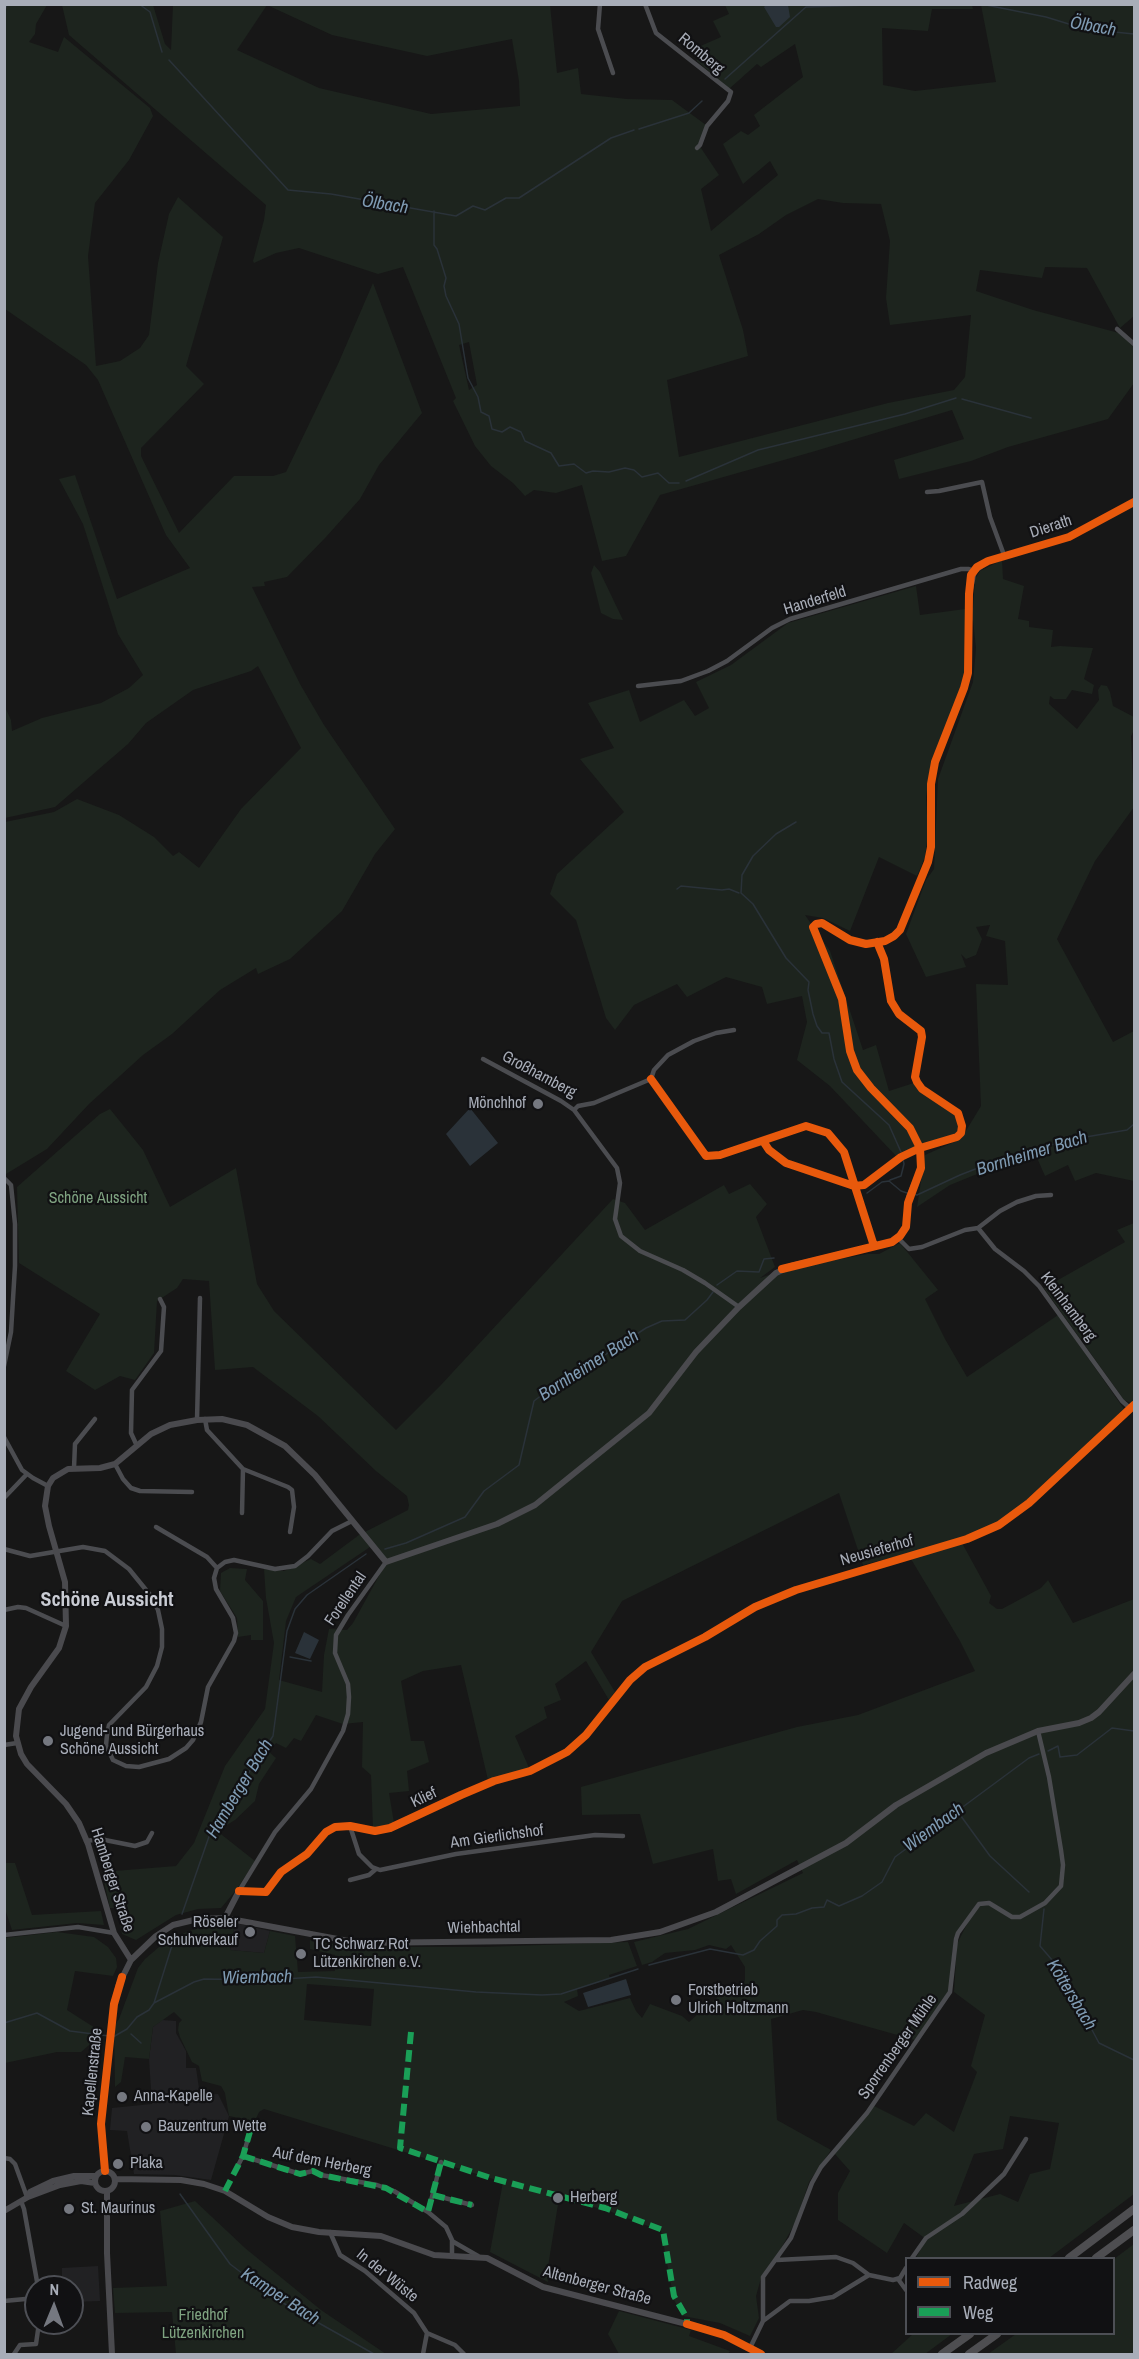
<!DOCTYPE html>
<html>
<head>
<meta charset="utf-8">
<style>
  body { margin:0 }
  #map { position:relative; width:1139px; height:2359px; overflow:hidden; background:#171717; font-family:"Archivo Narrow",sans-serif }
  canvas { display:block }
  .frame { position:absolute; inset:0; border:6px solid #a8adb8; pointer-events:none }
  .legend { position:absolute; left:905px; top:2257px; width:210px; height:78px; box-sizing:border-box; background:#111113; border:2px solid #4d4f55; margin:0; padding:8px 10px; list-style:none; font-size:18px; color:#a8adb8 }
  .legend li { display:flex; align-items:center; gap:12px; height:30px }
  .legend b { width:30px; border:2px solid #4d4f55 }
  .north { position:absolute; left:24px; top:2275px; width:60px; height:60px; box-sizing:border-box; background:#111113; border:2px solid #4d4f55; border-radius:50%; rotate:1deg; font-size:16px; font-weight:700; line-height:24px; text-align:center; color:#a8adb8 }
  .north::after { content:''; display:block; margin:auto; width:21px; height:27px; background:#757880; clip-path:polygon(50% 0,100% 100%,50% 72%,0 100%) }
</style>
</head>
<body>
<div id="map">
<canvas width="1139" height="2359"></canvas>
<div class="frame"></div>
<ul class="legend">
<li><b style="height:8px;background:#e8590c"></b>Radweg</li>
<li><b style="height:8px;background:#1a9f57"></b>Weg</li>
</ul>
<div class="north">N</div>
</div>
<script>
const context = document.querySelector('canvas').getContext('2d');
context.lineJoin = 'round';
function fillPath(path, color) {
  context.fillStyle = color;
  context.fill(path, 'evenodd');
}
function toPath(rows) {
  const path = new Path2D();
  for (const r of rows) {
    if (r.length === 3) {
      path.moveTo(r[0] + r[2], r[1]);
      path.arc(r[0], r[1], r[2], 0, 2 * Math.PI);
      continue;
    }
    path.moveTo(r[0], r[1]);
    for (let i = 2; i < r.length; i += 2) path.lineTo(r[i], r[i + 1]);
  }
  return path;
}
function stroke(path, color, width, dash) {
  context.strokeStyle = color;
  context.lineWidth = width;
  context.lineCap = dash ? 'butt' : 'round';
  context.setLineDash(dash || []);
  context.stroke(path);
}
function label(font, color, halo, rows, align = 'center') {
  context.font = font + ' "Archivo Narrow",sans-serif';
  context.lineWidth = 4.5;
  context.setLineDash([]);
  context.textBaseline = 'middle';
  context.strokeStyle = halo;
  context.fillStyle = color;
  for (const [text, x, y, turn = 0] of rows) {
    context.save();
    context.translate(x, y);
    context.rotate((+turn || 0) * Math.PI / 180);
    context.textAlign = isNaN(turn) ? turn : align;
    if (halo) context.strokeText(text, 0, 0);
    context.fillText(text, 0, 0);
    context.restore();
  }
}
const built = toPath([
  [235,1923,270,1931,264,1953,230,1950],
  [162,2020,176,2021,176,2033,186,2051,186,2068,196,2068,200,2095,218,2094,229,2116,211,2180,175,2175,134,2174,127,2131,110,2130,112,2108,152,2104,149,2059,153,2027],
  [98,2266,100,2301,72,2302,72,2287,62,2287,62,2268]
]);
const green = toPath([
  [5,4,47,5,36,24,35,34,29,42,58,52,64,37,150,108,153,116,129,160,95,203,88,256,96,366,120,361,140,348,149,335,158,263,169,214,178,197,223,237,186,366,204,384,141,448,141,456,179,533,234,476,273,476,286,472,338,364,373,283,422,413,379,465,360,499,326,537,287,577,264,582,265,586,252,587,300,684,324,725,395,829,375,854,342,911,290,959,258,974,256,968,220,990,172,1034,143,1055,89,1104,47,1149,6,1174,5,822,54,812,77,799,119,815,154,837,173,856,179,852,199,868,241,809,301,748,258,666,251,671,193,690,146,723,128,744,55,807,5,818,5,707,11,720,12,731,42,718,101,703,129,688,143,675,118,634,83,524,59,479,75,475,117,599,190,568,166,535,98,380,86,365,5,309],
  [62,5,153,5,165,44,171,50,173,5,550,5,557,73,578,68,581,94,627,99,672,100,706,125,699,145,719,175,701,189,711,231,778,175,770,161,743,184,723,144,741,131,748,135,760,126,754,115,803,77,795,44,761,67,757,64,729,89,697,61,696,48,721,37,713,21,729,14,725,5,972,5,973,9,932,9,928,31,882,28,883,85,915,91,996,82,981,5,1134,5,1134,316,1120,328,1087,268,1045,267,1042,278,980,270,976,291,1033,310,1119,333,1134,347,1134,383,1108,419,1008,447,971,461,899,479,894,460,964,439,952,410,812,452,660,495,626,556,602,561,582,485,556,493,534,490,525,496,513,483,491,466,475,446,453,401,456,398,403,267,378,274,299,248,276,253,254,263,253,261,264,220,266,205,69,35],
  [267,5,332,35,427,56,512,39,519,81,520,106,431,114,319,88,237,50],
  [818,199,843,203,881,204,890,241,886,298,890,325,971,315,965,377,954,390,888,403,679,457,667,380,748,356,743,330,719,255,759,234,786,215],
  [469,342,477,385,469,390,459,345],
  [1002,560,1003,579,1024,586,1018,619,1029,621,1029,627,1053,630,1051,647,1060,646,1093,648,1084,679,1094,685,1092,694,1072,690,1066,699,1054,699,1050,696,1049,704,1077,729,1099,700,1098,690,1101,685,1107,686,1110,692,1113,706,1134,717,1134,730,1131,736,1134,807,1095,861,1057,939,1113,1042,1134,1031,1134,1181,1096,1173,1075,1181,1068,1165,1045,1176,1034,1151,950,1185,917,1207,925,1155,961,1139,981,1106,976,984,1008,985,1005,941,986,936,990,925,976,927,982,939,976,955,966,959,961,954,966,967,926,977,906,934,926,880,934,869,938,779,973,682,976,648,973,620,965,639,966,673,931,764,926,797,928,834,925,857,917,876,879,857,850,931,823,918,805,915,830,951,863,1050,876,1045,889,1091,917,1082,924,1094,957,1116,961,1126,955,1135,924,1144,898,1158,830,1086,797,1060,807,1022,802,996,767,1004,762,987,726,977,687,997,677,984,634,1005,615,1030,606,1018,576,920,550,894,557,874,624,812,580,759,614,748,588,703,629,690,640,722,684,700,695,716,709,708,696,682,731,665,788,623,916,586,920,615,973,608,975,579,980,571],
  [594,565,600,572,623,620,613,619,601,613,591,573],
  [110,1109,143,1150,170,1207,236,1168,257,1284,274,1311,396,1430,440,1386,613,1199,625,1203,645,1230,724,1185,729,1194,750,1184,767,1204,756,1217,775,1267,760,1278,784,1270,867,1254,879,1254,900,1243,938,1290,925,1299,945,1339,967,1377,1058,1315,1124,1409,1082,1453,1029,1503,998,1524,966,1538,863,1565,839,1493,622,1601,591,1652,615,1692,609,1700,586,1661,555,1684,561,1700,544,1707,547,1718,515,1736,530,1770,488,1780,461,1665,423,1671,401,1681,411,1741,424,1741,429,1762,407,1771,409,1791,389,1793,394,1823,373,1828,371,1775,362,1767,363,1722,343,1724,316,1715,301,1741,294,1738,286,1748,276,1743,269,1752,276,1758,259,1784,255,1801,235,1820,217,1831,255,1861,237,1889,221,1908,198,1909,176,1915,136,1940,122,1934,117,1908,110,1908,102,1872,176,1866,194,1843,225,1766,265,1709,274,1643,266,1598,264,1569,284,1571,311,1559,320,1564,359,1535,408,1510,409,1505,407,1496,376,1471,318,1416,253,1367,215,1370,209,1281,183,1279,177,1288,157,1301,154,1353,135,1380,120,1376,95,1390,66,1371,100,1314,19,1263,17,1187,100,1114],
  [370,1547,385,1565,353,1623,347,1630,329,1629,324,1655,322,1692,279,1680,286,1621,296,1597],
  [1134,1223,1134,1402,1131,1403,1124,1400,1044,1288,1125,1242,1117,1230],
  [962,1543,991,1596,989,1603,997,1609,1002,1609,1041,1588,1048,1580,1073,1623,1134,1599,1134,2194,1049,2258,916,2258,926,2239,904,2223,887,2253,838,2220,838,2193,850,2171,834,2153,874,2106,914,2126,926,2113,954,2132,977,2072,971,2066,985,2015,954,1992,957,1944,978,1902,954,1937,949,1990,915,2040,816,2012,803,2010,771,2019,777,2120,831,2150,809,2182,796,2221,778,2254,761,2278,756,2296,759,2318,750,2336,720,2323,683,2316,674,2300,661,2231,609,2211,559,2198,547,2273,548,2282,490,2252,503,2182,264,2109,259,2112,255,2121,229,2116,225,2093,221,2086,202,2081,199,2066,192,2062,180,2037,178,2030,179,2023,182,2020,174,2012,153,2027,149,2059,125,2057,121,2082,115,2087,114,2026,119,2019,138,1968,145,1959,166,1941,189,1931,213,1924,235,1923,230,1950,264,1953,270,1931,295,1936,298,1972,335,1971,335,1955,310,1949,310,1940,351,1947,484,1947,628,1942,637,1966,609,1975,610,1979,577,1989,578,1996,564,2002,579,2011,630,1998,636,2011,642,2018,650,2004,682,2016,689,2022,721,1994,745,1981,745,1967,731,1945,726,1949,709,1945,695,1950,665,1953,652,1962,642,1965,634,1942,688,1929,803,1873,797,1860,736,1894,731,1879,718,1881,713,1849,653,1864,640,1814,582,1815,581,1787,797,1727,858,1715,975,1671,960,1641,911,1559],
  [307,1984,374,1989,371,2026,304,2020],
  [1010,2116,1059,2123,1050,2169,1030,2174,1018,2202,1000,2194,954,2206,974,2154,1003,2149],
  [230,1568,247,1569,245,1580,263,1601,263,1640,251,1640,251,1635,238,1637,237,1618,220,1591,221,1573],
  [5,1863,15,1863,32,1915,101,1911,104,1925,77,1923,12,1930,5,1909],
  [57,1932,94,1937,108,1947,116,1958,117,1967,113,1976,75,1971,67,2010,103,2033,81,2052,57,2052,5,2063,4,1938],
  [195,2201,245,2248,321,2310,386,2354,176,2354,172,2312,115,2313,113,2288,167,2286,160,2211],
  [1134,2244,1134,2354,988,2354,1016,2334,1114,2334,1114,2259],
  [619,2311,691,2330,689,2336,730,2351,728,2354,619,2354,608,2334],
  [913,2334,952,2334,925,2354,891,2354]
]);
const water = toPath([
  [788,5,790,17,779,27,776,27,764,7,765,6],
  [470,1108,498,1143,470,1166,446,1134],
  [304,1632,319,1640,310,1659,295,1653],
  [626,1979,631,1995,588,2007,583,1993]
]);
const stream = toPath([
  [139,4,150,12,162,52],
  [981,4,1046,17,1085,29,1134,34],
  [4,13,7,4],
  [169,60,288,190,331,194,456,216,473,206,485,210,506,198,519,198,611,138,634,130],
  [725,79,806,7,901,4],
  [639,129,689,113,702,101],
  [434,211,434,245,437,249,446,278,444,286,446,296,459,324,468,378,478,397,481,412,489,416,492,429,502,432,510,427,521,432,525,441,551,453,559,466,574,464,586,473,593,471,609,472,625,468,634,470,642,477,658,473,669,483,679,483],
  [962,399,1031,418],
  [686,481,758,450,905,414,956,398],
  [796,822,776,834,753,856,742,875,741,893,753,904,786,958,809,982,808,990,813,1014,817,1026,822,1033,829,1033,834,1059,842,1082,889,1125,901,1152],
  [677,889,681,886,722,890,729,889,739,893],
  [890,1180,901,1176,904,1164,903,1159],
  [867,1193,882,1182,889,1181,901,1191,907,1193],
  [912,1194,917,1195,960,1175,996,1161,1068,1140,1127,1130,1134,1124],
  [717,1285,737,1271,759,1272,764,1259,774,1258],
  [385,1549,406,1543,465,1517,484,1491,519,1465,534,1401,572,1372,603,1356,646,1328,662,1321,685,1320,707,1300,713,1292],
  [290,1657,311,1661],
  [1048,1751,1058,1746,1060,1757,1077,1755,1112,1728,1134,1731],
  [958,1812,990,1856,1029,1892],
  [1044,1909,1040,1946,1059,1968,1099,2043,1134,2060],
  [182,1914,212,1828,273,1736,287,1631,295,1609,307,1595,366,1554],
  [649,1965,710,1949,743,1955,754,1950,760,1941,777,1926,777,1920,782,1915,796,1914,812,1908,824,1907,827,1900,839,1906,862,1896,882,1882,895,1857,1029,1758,1039,1754],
  [154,2003,175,1936],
  [4,2023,37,2013,70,2031,109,2036],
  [131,2034,141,2043],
  [113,2037,127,2029,137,2017,149,2010,154,2003,194,1982,204,1979,268,1980,316,1977,476,1992,542,1995,561,1994,638,1969],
  [180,2194,230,2264,276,2299,374,2354]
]);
const street = toPath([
  [600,4,598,29,613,73],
  [645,4,656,33,731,92,728,101,707,126,700,145,697,148],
  [1117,329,1134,344],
  [927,492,939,491,982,482,990,517,1004,555],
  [638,686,681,681,708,671,727,661,772,628,790,619,961,569,969,569,974,571],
  [483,1059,561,1101,574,1110,578,1106,594,1103,651,1079,654,1070,668,1055,694,1041,716,1033,734,1030],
  [651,1079,706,1156,720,1155,806,1126,828,1133,844,1152,874,1246],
  [574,1110,617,1168,620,1183,615,1219,621,1236,640,1251,683,1270,705,1283,739,1307],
  [763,1141,769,1150,786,1163,854,1186,864,1185,901,1157,920,1148,957,1137,961,1133,962,1126,958,1113,922,1089,917,1082,915,1077,922,1037,921,1031,899,1014,891,1001,884,959,877,942],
  [4,1178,11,1185,15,1224,15,1266,11,1332,4,1366],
  [978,1228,995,1249,1024,1271,1039,1286,1122,1401,1131,1409],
  [898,1238,909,1249,922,1247,965,1230,978,1228,1000,1211,1017,1202,1036,1196,1051,1195],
  [205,1419,207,1430,243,1469,288,1487,292,1490,294,1507,290,1532],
  [197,1420,200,1298],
  [4,1437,22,1470,33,1478,48,1486],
  [137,1446,131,1433,132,1390,161,1351,164,1307,160,1299],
  [115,1464,123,1479,131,1488,140,1491,192,1492],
  [74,1468,75,1444,95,1419],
  [4,1498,27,1474],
  [242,1513,243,1469],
  [156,1527,207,1557,217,1568],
  [4,1549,30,1556,83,1547,105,1551,129,1569,151,1596,158,1610,162,1629,162,1647,157,1666,146,1687,109,1725,107,1735,106,1745,113,1760,126,1766,139,1767,169,1759,186,1748,193,1740,201,1722,208,1687,234,1641,236,1633,233,1618,216,1589,214,1578,217,1568,225,1562,234,1560,275,1569,295,1566,308,1556,332,1531,352,1521],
  [386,1562,348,1615,336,1635,335,1653,348,1684,349,1697,348,1714,343,1731,311,1789,275,1832,239,1891,266,1892,281,1872,307,1854,326,1832,335,1827,350,1826,375,1831,390,1828,461,1795,494,1781,530,1771,567,1752,586,1735,630,1680,645,1667,705,1637,755,1607,796,1590,967,1539,999,1525,1029,1503,1134,1405],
  [4,1610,18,1607,26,1608,66,1626],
  [4,1745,17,1743],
  [350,1826,359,1854,372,1867,380,1870,456,1854,595,1835,623,1836],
  [86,1841,100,1839,135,1846,147,1842,152,1833],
  [350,1880,369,1875,376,1869],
  [4,1935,78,1927,114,1933],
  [243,2156,300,2174,313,2171,321,2175,377,2185,394,2191,428,2212,446,2227,452,2240,452,2257],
  [4,2158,10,2159,15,2164,27,2197],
  [235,2171,243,2156,253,2121],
  [433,2195,472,2205],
  [21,2201,24,2209,38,2287],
  [428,2212,441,2162],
  [330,2232,340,2255,365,2271,414,2313,427,2333,455,2345,464,2354],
  [452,2241,478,2256],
  [912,2258,926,2238,962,2214,1004,2174,1026,2139],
  [777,2260,836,2257,853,2263,869,2275,893,2280,900,2278,906,2268],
  [898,2279,906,2290],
  [4,2301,36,2298],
  [763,2321,790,2301,809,2301,833,2297,869,2275],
  [750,2348,763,2321,763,2277,791,2238,812,2183,821,2167,867,2113,950,1992,956,1939,958,1933,979,1904,989,1903,1012,1917,1020,1917,1045,1903,1061,1886,1063,1865,1061,1850,1049,1777,1038,1731],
  [14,2354,20,2345,36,2344,39,2323],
  [423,2354,427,2333]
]);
const secondary = toPath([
  [225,1918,239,1891],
  [131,1960,114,1933,88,1844,79,1823,66,1804,27,1764,21,1754,16,1736,19,1709,31,1687,59,1648,66,1626,65,1582,49,1526,45,1506,48,1486,53,1478,68,1469,100,1468,115,1464,151,1434,170,1425,197,1420,222,1419,247,1425,285,1446,315,1475,386,1562,497,1524,535,1505,649,1413,696,1352,739,1307,776,1273,791,1266,892,1242,900,1236,906,1227,909,1197,921,1168,920,1148,910,1128,871,1088,857,1070,850,1051,842,999,813,927,816,924,822,923,850,940,866,944,885,941,894,936,900,930,928,862,931,847,931,784,935,762,964,688,968,673,969,594,974,571,988,561,1069,537,1134,502],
  [105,2181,10],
  [105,2171,101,2124,114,2004,119,1984,131,1960,156,1936,173,1925,198,1919,225,1918,359,1943,611,1940,660,1932,716,1912,846,1843,896,1805,986,1753,1038,1731,1079,1723,1091,1718,1099,1712,1134,1674],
  [115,2179,181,2180,204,2184,225,2191,268,2217,292,2227,319,2232,381,2236,434,2255,487,2258,543,2287,706,2329,724,2335,761,2354],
  [107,2191,107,2253,112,2354],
  [28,2197,30,2192,53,2181,74,2176,96,2176],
  [4,2211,28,2197,60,2185,81,2181,95,2183]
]);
const highway = toPath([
  [1069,2258,1134,2209],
  [1096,2258,1134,2230],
  [942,2354,970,2334],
  [969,2354,997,2334]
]);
const quiet = toPath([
  [411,2032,400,2148,491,2178,605,2208,663,2230,674,2296,687,2318,687,2324],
  [243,2156,300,2174,313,2171,321,2175,386,2188,428,2212,441,2162],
  [225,2191,243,2156,253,2121],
  [433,2195,472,2205]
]);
const cycleway = toPath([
  [651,1079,706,1156,720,1155,806,1126,828,1133,844,1152,874,1246],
  [763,1141,769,1150,786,1163,854,1186,864,1185,901,1157,920,1148,957,1137,961,1133,962,1126,958,1113,922,1089,917,1082,915,1077,922,1037,921,1031,899,1014,891,1001,884,959,877,942],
  [782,1269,892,1242,900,1236,906,1227,908,1203,921,1168,920,1148,910,1128,871,1088,857,1070,850,1051,842,999,813,927,816,924,822,923,850,940,866,944,885,941,894,936,900,930,928,862,931,847,931,784,935,762,964,688,968,673,969,594,971,575,977,567,988,561,1069,537,1134,502],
  [239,1891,266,1892,281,1872,307,1854,326,1832,335,1827,350,1826,375,1831,390,1828,461,1795,494,1781,530,1771,567,1752,586,1735,630,1680,645,1667,705,1637,755,1607,796,1590,967,1539,999,1525,1029,1503,1134,1405],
  [105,2171,101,2124,114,2004,122,1977],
  [687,2324,724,2335,761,2354]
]);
const markers = [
  [538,1104,6,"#757880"],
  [48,1741,6,"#757880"],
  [250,1932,6,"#757880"],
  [301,1954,6,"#757880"],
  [676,2000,6,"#757880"],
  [122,2097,6,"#757880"],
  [146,2127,6,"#757880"],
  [118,2164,6,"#757880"],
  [558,2198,6,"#757880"],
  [69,2209,6,"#757880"]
];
const streetNames = [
  ["Romberg",701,54,40],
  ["Dierath",1051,527,-18],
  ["Handerfeld",815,601,-17],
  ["Großhamberg",539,1075,28],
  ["Kleinhamberg",1068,1307,53],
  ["Neusieferhof",877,1551,-16],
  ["Forellental",346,1599,-56],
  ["Klief",424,1798,-26],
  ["Am Gierlichshof",497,1837,-8],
  ["Hamberger Straße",112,1880,72],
  ["Wiehbachtal",484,1928,-1],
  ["Sporrenberger Mühle",898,2047,-55],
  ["Kapellenstraße",93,2072,-84],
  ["Auf dem Herberg",322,2162,11],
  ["In der Wüste",387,2276,39],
  ["Altenberger Straße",597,2286,15]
];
const poiNames = [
  ["Mönchhof",526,1104,"right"],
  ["Jugend- und Bürgerhaus",60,1732],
  ["Schöne Aussicht",60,1750],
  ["Röseler",238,1923,"right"],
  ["Schuhverkauf",238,1941,"right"],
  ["TC Schwarz Rot",313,1945],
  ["Lützenkirchen e.V.",313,1963],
  ["Forstbetrieb",688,1991],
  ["Ulrich Holtzmann",688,2009],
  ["Anna-Kapelle",134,2097],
  ["Bauzentrum Wette",158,2127],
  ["Plaka",130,2164],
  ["Herberg",570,2198],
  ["St. Maurinus",81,2209]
];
const parkNames = [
  ["Schöne Aussicht",98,1199],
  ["Friedhof",203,2316],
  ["Lützenkirchen",203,2334]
];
const waterNames = [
  ["Ölbach",1093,27,10],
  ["Ölbach",385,205,9],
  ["Bornheimer Bach",1032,1154,-17],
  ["Bornheimer Bach",589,1366,-33],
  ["Hamberger Bach",240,1789,-59],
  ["Wiembach",934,1828,-36],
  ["Wiembach",257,1978,-1],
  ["Köttersbach",1071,1995,59],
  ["Kamper Bach",280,2297,33]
];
const quarterNames = [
  ["Schöne Aussicht",107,1601]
];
fillPath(built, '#212123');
fillPath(green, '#1d241e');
fillPath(water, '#2a3239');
stroke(stream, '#2a3239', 1.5);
stroke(street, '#4b4c50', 4.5);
stroke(secondary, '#4a4a4e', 6);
stroke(highway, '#4e4e51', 8);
stroke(quiet, '#1a9f57', 6, [12, 6]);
stroke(cycleway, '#e8590c', 8);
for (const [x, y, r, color] of markers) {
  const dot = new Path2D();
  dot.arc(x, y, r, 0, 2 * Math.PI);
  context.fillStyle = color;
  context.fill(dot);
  stroke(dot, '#111113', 2);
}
label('16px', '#a8adb8', '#111113', streetNames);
label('16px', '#a8adb8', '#111113', poiNames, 'left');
label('16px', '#7fa381', '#111113', parkNames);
label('italic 18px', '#7f9bb3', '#111113', waterNames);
label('bold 20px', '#c9ccd4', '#111113', quarterNames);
</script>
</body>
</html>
